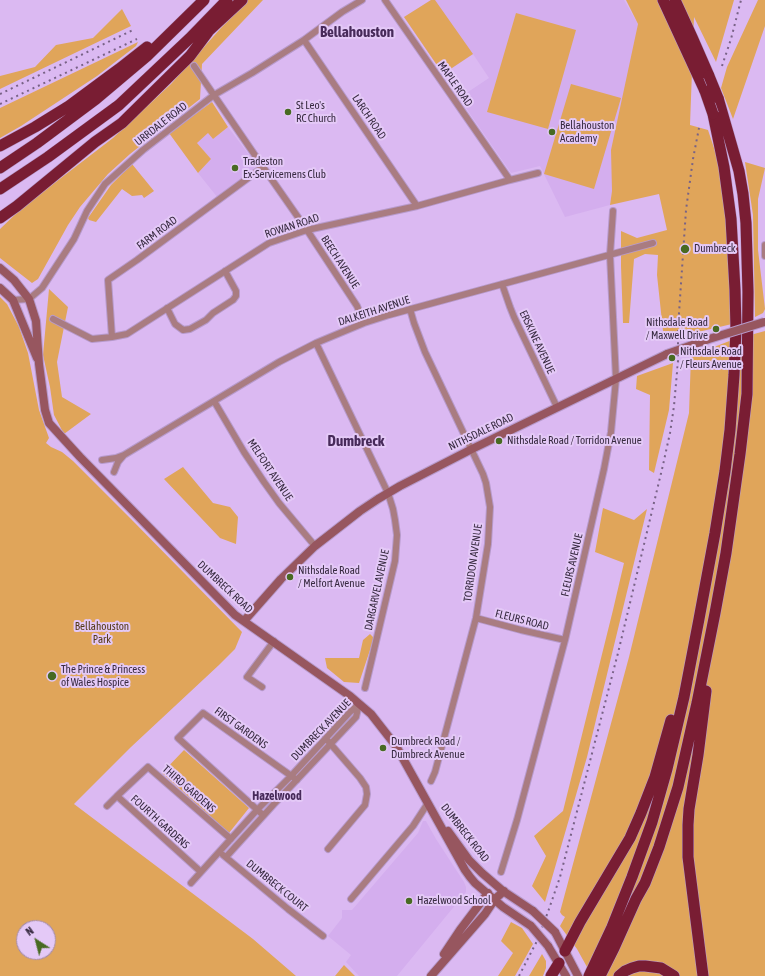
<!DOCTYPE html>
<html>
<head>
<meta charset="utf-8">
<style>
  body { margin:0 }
  #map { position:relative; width:765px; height:976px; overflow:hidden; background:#dbb9f2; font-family:"Asap Condensed",sans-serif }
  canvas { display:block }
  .north { position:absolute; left:16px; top:920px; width:40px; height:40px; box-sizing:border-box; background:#e4c9f7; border:1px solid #9f89ae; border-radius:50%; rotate:324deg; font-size:11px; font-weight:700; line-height:16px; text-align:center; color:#372a40 }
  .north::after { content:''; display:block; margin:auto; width:14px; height:18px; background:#486a22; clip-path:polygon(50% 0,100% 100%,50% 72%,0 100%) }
</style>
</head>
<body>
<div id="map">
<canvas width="765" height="976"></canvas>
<div class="north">N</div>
</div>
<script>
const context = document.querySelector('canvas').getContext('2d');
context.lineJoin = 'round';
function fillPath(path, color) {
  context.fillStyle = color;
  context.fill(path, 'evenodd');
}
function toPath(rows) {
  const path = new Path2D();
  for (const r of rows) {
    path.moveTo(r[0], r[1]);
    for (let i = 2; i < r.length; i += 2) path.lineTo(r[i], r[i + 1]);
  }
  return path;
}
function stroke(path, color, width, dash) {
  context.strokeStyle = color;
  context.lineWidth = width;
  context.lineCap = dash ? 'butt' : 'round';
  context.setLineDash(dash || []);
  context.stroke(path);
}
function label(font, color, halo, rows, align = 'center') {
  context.font = font + ' "Asap Condensed",sans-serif';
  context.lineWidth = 4;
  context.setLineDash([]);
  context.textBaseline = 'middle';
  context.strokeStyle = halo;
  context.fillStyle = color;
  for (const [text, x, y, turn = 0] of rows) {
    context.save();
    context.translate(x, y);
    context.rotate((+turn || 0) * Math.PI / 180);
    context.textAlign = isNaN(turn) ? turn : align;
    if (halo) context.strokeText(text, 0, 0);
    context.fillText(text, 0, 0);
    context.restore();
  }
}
const built = toPath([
  [431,0,624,0,638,24,610,205,565,217,540,166,511,173,459,98,489,78,473,54,443,74,404,17],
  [228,127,256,164,253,170,218,198,198,173,211,159,197,143,208,133,213,139],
  [423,821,426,821,427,823,436,839,464,882,466,887,466,892,397,976,359,976,346,962,351,955,328,936,342,918,342,910,352,910,418,833]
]);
const green = toPath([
  [248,0,263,0,202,64,200,99,130,154,108,174,80,207,68,225,38,279,32,283,0,258,0,229,22,208,113,138,171,84,221,28],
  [431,0,435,0,473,54,443,74,404,17],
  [626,0,734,0,716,62,694,17,690,125,708,130,719,163,725,194,732,324,664,340,657,275,658,255,645,254,634,259,629,323,623,323,621,266,621,231,637,238,667,230,659,194,610,205,612,191,611,150,638,24],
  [758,0,765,0,765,26,733,119,721,88,727,67],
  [122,9,131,26,0,89,0,76,35,67,56,45,93,38],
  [516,13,576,30,548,129,487,112],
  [138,42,136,46,97,76,21,126,0,138,0,108],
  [571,84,621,98,594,189,544,174],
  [212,102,228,127,213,139,208,133,197,143,211,159,198,173,169,133],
  [745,162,765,168,758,199,758,250,765,309,763,313,755,317,753,215],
  [132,164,154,191,144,198,142,195,132,196,122,189,96,222,89,220,88,218,111,185],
  [49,289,68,307,57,362,62,397,91,414,64,434,54,415,50,387,43,355],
  [0,297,7,304,19,327,28,353,39,410,49,438,46,443,51,447,62,452,73,461,131,519,242,632,235,649,219,665,131,747,74,804,253,939,296,976,0,976],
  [24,928,48,928,48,952,24,952],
  [765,331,765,976,592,976,577,949,560,926,565,917,562,915,560,912,629,657,689,413,691,356,732,340],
  [673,363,669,410,654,473,649,470,650,395,636,389,637,376],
  [183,467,213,503,230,507,238,517,236,544,220,538,164,479],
  [603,508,634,520,647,509,587,757,545,902,532,886,546,856,534,836,563,811,613,610,624,563,595,552],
  [370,634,374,638,359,683,344,682,327,668,325,658,359,658,363,640],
  [184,750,249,808,229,833,162,773],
  [511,922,522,928,533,944,515,976,498,976,513,953,501,941],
  [542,954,546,961,546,968,543,976,529,976],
  [344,965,355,976,335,976]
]);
const street = toPath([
  [385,0,510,180],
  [304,40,417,206],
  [194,66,263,167,307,230,357,306,364,323],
  [765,245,765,256],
  [502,284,510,307,514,317,557,407],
  [13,300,29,299,42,288,74,239,87,211,105,184,143,150,214,95,252,73,304,40,342,12,362,0],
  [167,308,175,324,183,330,190,329,206,320,213,313,233,300,236,296,236,291,225,271],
  [410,309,414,323,425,352,483,474,486,483,490,507,488,544,476,618,435,772,431,781],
  [53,319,92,339,112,337,127,334,269,243,307,230,417,206,510,180,538,173],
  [112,337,108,280,137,260,263,167],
  [316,343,388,493,393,509,395,520,397,535,395,561,365,688],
  [214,401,244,452,264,482,279,503,315,546],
  [124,455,279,362,316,343,364,323,389,315,653,243],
  [102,460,116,458,124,455,118,462,114,472],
  [476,618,521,630,565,640],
  [262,687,247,677,274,641],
  [117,796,148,767,231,839],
  [107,806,117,796,201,872],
  [263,815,178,738,203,713,297,780],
  [328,849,365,805,367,794,366,787,360,778,328,741],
  [223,855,288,909,323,936],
  [226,857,274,804,356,717,359,704],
  [501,872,517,820,565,640,604,469,611,432,616,379,610,255,613,211],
  [191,883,257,810,291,776,350,712,359,704],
  [351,899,413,826,428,803]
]);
const secondary = toPath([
  [0,268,14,280,29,299,36,321,39,364,45,410,49,423,80,457,235,615,350,696,371,714,396,746,465,870,470,877,475,883,503,907,531,926],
  [0,288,13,300,37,358],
  [244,621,281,579,315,546,360,511,378,499,400,486,472,449,667,354],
  [448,831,469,860,482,873,503,891,533,911],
  [555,932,578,976],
  [548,946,566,976],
  [444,954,460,930,488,893],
  [431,976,485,914,495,899,504,891]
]);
const highway = toPath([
  [663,0,705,91],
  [675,0,692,37,709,76],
  [202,37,242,0],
  [0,146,35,127,69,106,119,69,147,47],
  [0,168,37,143,96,99,147,56,204,0],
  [0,189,48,157,119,105,190,38,227,0],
  [0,218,17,206,95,142,122,123,190,56,208,32],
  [565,951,580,922,630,838,641,813,655,777,671,720],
  [551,976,559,963],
  [589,976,612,927,632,877,652,822,667,769,684,697,699,619,715,533,725,471,730,430,734,375,736,329,735,290,731,219,724,167,713,114],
  [600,976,614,948,636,899,645,883,659,847,678,787,697,703,715,613,726,553,740,454,747,394,748,292,746,223,743,194,739,171,718,98],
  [619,976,625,971,632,968,639,966,645,966,661,968,674,976],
  [703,976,688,857,688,825,689,809,698,755,706,691]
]);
const rail = toPath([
  [722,66,731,39,741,0],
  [0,94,133,30],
  [0,104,137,39],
  [519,976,538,939,549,909,560,877,618,653,663,465,670,433,674,406,678,361,678,328,686,210,693,159,699,128]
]);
const secondaryBridge = toPath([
  [667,354,709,339,764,322],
  [533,911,555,932],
  [531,926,548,946]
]);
const highwayBridge = toPath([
  [709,76,718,98],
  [705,91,713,114]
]);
const markers = [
  [288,112,4,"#486a22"],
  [552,132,4,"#486a22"],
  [235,168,4,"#486a22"],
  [685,249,5,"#486a22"],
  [716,329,4,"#486a22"],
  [672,358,4,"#486a22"],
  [499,441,4,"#486a22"],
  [290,577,4,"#486a22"],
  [52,676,5,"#486a22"],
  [383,748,4,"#486a22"],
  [409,901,4,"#486a22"]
];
const streetNames = [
  ["MAPLE ROAD",455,84,55],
  ["LARCH ROAD",369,117,56],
  ["URRDALE ROAD",161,124,-38],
  ["ROWAN ROAD",292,226,-18],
  ["FARM ROAD",157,233,-37],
  ["BEECH AVENUE",340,262,57],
  ["DALKEITH AVENUE",374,311,-18],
  ["ERSKINE AVENUE",537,342,65],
  ["NITHSDALE ROAD",481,432,-26],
  ["MELFORT AVENUE",270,470,56],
  ["TORRIDON AVENUE",473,563,-82],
  ["FLEURS AVENUE",572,565,-77],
  ["DUMBRECK ROAD",225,587,43],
  ["DARGARVEL AVENUE",377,590,-78],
  ["FLEURS ROAD",522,620,14],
  ["FIRST GARDENS",241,728,36],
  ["DUMBRECK AVENUE",321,730,-46],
  ["THIRD GARDENS",189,789,41],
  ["FOURTH GARDENS",160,822,42],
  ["DUMBRECK ROAD",465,833,52],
  ["DUMBRECK COURT",277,886,39]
];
const poiNames = [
  ["St Leo's",296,106],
  ["RC Church",296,119],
  ["Bellahouston",560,126],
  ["Academy",560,139],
  ["Tradeston",243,162],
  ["Ex-Servicemens Club",243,175],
  ["Dumbreck",694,249],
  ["Nithsdale Road",708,323,"right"],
  ["/ Maxwell Drive",708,336,"right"],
  ["Nithsdale Road",680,352],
  ["/ Fleurs Avenue",680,365],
  ["Nithsdale Road / Torridon Avenue",507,441],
  ["Nithsdale Road",298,571],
  ["/ Melfort Avenue",298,584],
  ["The Prince & Princess",61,670],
  ["of Wales Hospice",61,683],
  ["Dumbreck Road /",391,742],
  ["Dumbreck Avenue",391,755],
  ["Hazelwood School",417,901]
];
const parkNames = [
  ["Bellahouston",102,627],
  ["Park",102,640]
];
const neighbourhoodNames = [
  ["Hazelwood",277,796]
];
const districtNames = [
  ["Bellahouston",357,32],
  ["Dumbreck",356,441]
];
fillPath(built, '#d4aeee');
fillPath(green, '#e0a55a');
stroke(street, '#b79acb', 8);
stroke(secondary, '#b79acb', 10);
stroke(highway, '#b79acb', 12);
stroke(street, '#a97c81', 6);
stroke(secondary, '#97565f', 8);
stroke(highway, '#791d33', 11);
stroke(rail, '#786286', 2, [2, 4]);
stroke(secondaryBridge, '#b79acb', 10, []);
stroke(highwayBridge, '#b79acb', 12, []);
stroke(secondaryBridge, '#97565f', 8);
stroke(highwayBridge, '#791d33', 11);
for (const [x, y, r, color] of markers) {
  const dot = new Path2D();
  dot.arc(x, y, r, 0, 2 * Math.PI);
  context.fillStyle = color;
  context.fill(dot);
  stroke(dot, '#e4c9f7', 1.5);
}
label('11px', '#372a40', '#e4c9f7', streetNames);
label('11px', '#372a40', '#e4c9f7', poiNames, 'left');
label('11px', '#523814', '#e4c9f7', parkNames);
label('bold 12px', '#472a5a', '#e4c9f7', neighbourhoodNames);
label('bold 15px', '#472a5a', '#e4c9f7', districtNames);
</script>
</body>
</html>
